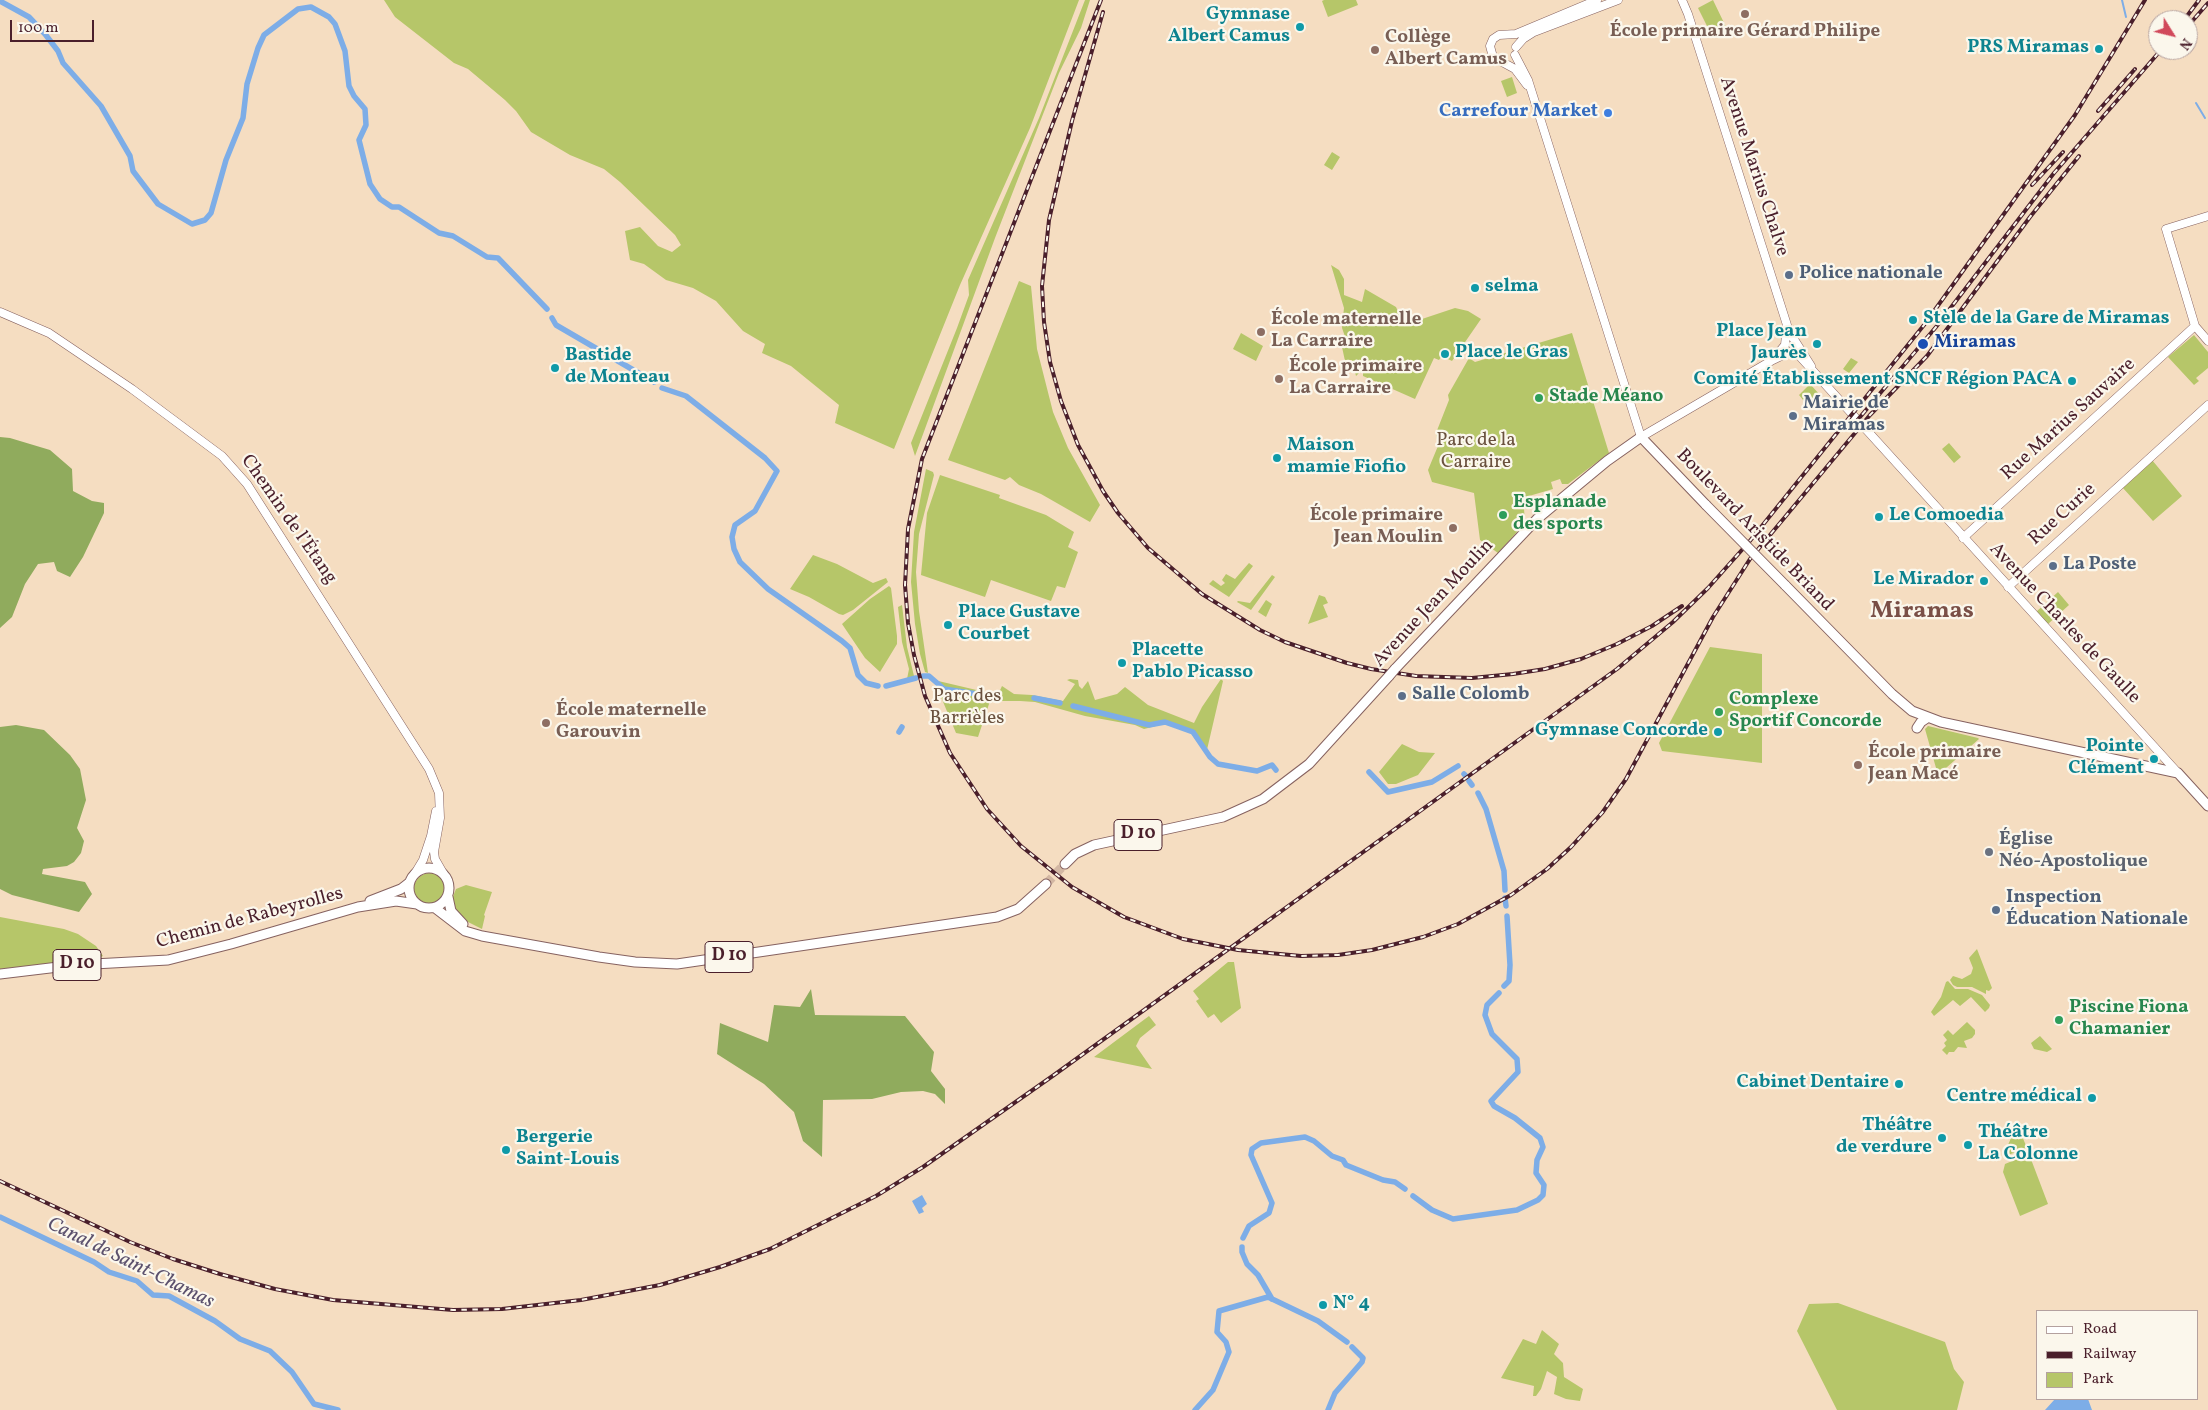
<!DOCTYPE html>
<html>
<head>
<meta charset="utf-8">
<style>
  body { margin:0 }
  #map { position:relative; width:2208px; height:1410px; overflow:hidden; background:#f5ddc1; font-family:Vollkorn,serif }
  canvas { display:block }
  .legend { position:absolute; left:2036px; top:1310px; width:162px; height:90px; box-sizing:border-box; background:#fbf7ec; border:1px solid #b4a19f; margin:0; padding:6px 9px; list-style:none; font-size:15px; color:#4a1f2b }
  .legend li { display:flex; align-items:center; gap:10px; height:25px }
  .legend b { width:25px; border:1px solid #b4a19f }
  .north { position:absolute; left:2148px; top:10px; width:50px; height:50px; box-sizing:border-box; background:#fbf7ec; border:1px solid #b4a19f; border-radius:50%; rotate:126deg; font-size:14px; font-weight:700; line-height:20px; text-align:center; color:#4a1f2b }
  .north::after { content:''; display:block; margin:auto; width:18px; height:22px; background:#d1495b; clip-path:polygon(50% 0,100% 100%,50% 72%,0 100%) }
  .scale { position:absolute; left:10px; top:20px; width:84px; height:22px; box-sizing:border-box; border:2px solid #4a1f2b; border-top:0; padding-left:6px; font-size:15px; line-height:18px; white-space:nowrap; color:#4a1f2b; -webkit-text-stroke:4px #fbf7ec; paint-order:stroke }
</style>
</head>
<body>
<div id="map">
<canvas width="2208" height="1410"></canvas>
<ul class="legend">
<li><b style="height:6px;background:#fff"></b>Road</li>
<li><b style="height:6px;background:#4a1f2b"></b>Railway</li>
<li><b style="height:14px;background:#b6c669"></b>Park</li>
</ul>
<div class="north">N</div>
<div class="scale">100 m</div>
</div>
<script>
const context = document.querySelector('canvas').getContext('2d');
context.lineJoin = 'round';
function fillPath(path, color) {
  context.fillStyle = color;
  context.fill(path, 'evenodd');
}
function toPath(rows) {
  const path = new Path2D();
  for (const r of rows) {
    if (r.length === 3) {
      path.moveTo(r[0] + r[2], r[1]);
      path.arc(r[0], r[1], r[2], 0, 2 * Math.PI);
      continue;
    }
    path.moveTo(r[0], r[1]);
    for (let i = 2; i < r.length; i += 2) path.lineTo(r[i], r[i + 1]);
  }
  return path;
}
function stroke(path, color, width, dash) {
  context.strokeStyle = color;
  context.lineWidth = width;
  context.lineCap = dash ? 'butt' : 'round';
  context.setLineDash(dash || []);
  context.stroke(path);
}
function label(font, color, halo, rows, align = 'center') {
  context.font = font + ' Vollkorn,serif';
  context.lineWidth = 4.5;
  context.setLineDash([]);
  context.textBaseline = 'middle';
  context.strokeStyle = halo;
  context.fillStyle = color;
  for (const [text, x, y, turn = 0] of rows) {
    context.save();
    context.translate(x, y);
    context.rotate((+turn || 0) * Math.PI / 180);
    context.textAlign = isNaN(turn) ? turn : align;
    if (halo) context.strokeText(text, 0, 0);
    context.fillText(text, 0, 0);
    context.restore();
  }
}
const green = toPath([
  [384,0,1079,0,1030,128,960,285,894,449,835,423,839,405,791,366,762,353,765,344,743,331,716,301,693,288,666,280,644,264,630,260,625,231,640,227,658,246,672,252,681,245,675,235,620,182,604,169,570,155,531,132,516,111,505,100,468,69,454,63,395,17],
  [1085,0,1090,0,1081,28,1059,73,995,238,915,456,911,443,957,328,969,295,968,280,1039,118],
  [1324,0,1356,0,1358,5,1328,17,1322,1],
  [1713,0,1726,27,1711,34,1698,8],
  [1512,77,1517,93,1507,97,1501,81],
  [1332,152,1340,157,1332,170,1324,165],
  [1331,265,1339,270,1344,279,1344,295,1362,302,1365,289,1396,307,1404,325,1455,308,1468,311,1481,319,1452,361,1442,356,1439,360,1434,358,1415,399,1363,376,1363,373,1359,373,1356,376,1352,360,1345,361,1342,347,1348,345,1342,328,1344,308],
  [1019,281,1031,286,1037,349,1053,412,1068,448,1100,505,1090,522,1041,494,1019,485,1010,477,1005,480,948,460],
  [1241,333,1263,346,1256,361,1233,349],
  [1572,333,1609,453,1568,484,1562,484,1560,479,1551,482,1553,489,1529,496,1531,508,1524,509,1525,523,1498,553,1480,540,1474,493,1432,482,1428,470,1438,446,1436,433,1449,400,1448,395,1469,358,1475,362],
  [2194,335,2208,352,2208,368,2196,378,2199,381,2194,385,2168,357],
  [1851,358,1858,362,1849,373,1843,369],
  [1810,384,1820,395,1808,406,1799,395],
  [1949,443,1961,457,1954,463,1942,449],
  [2152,460,2182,496,2153,521,2122,487],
  [926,469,933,472,934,475,919,534,916,572,919,611,928,673,925,672,920,654,915,624,911,582,914,532],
  [940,475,1000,495,999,498,1046,515,1074,532,1068,547,1078,552,1065,588,1057,586,1051,601,991,580,985,597,921,575,927,513],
  [813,555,837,564,873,583,886,578,888,582,853,610,843,615,839,614,809,597,790,589],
  [1249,563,1253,566,1229,597,1209,584,1213,580,1221,586,1225,583,1222,580,1226,574,1235,579],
  [1272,575,1275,577,1251,610,1237,602,1238,601,1250,603],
  [889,586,891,588,897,636,897,644,880,672,865,658,842,624,870,599],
  [2058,592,2069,605,2048,624,2036,612],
  [1319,595,1325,597,1328,603,1323,605,1328,617,1308,624],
  [1266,600,1272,604,1266,617,1258,612],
  [902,605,907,647,914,676,907,679,909,669,902,642,898,607],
  [1710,647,1762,654,1762,763,1662,751,1659,743],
  [1070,679,1078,680,1079,686,1082,689,1088,681,1095,700,1117,694,1125,687,1148,705,1194,723,1202,707,1221,679,1223,681,1206,754,1190,732,1164,724,1144,729,1135,725,1085,716,1035,702,1020,701,990,701,978,737,956,733,934,680,985,692,996,699,1002,686,1014,694,1032,695,1063,701,1075,684,1067,680],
  [1928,726,1978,738,1979,739,1938,775,1925,729],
  [1402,744,1419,752,1435,753,1418,775,1396,784,1388,784,1379,772],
  [430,889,16],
  [466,885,492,892,484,915,485,916,482,929,464,920,453,910,452,899,456,889],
  [0,917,64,929,78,934,96,946,103,956,92,960,0,969],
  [1977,949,1992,988,1989,991,1986,990,1986,994,1972,987,1957,987,1953,985,1950,980,1953,976,1962,979,1971,974,1973,968,1969,958],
  [1228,962,1234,962,1241,1008,1221,1023,1214,1014,1208,1018,1196,1001,1199,999,1193,991],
  [1948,981,1955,989,1968,989,1982,995,1990,1005,1989,1008,1985,1012,1971,997,1960,1006,1953,1000,1934,1016,1931,1012,1941,997,1946,982],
  [1149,1016,1156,1025,1140,1038,1136,1046,1152,1069,1094,1057],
  [1967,1022,1975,1030,1975,1034,1972,1038,1964,1041,1967,1048,1958,1047,1954,1052,1949,1052,1947,1055,1942,1050,1946,1046,1944,1043,1947,1040,1943,1035,1948,1030,1953,1035],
  [2040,1036,2052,1049,2047,1052,2034,1049,2031,1043],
  [2017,1124,2027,1148,2008,1155,2005,1152],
  [2029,1154,2048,1204,2020,1216,2003,1172,2005,1164],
  [1838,1303,1945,1342,1954,1369,1964,1382,1957,1410,1837,1410,1797,1331,1809,1304],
  [1542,1330,1559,1344,1554,1354,1563,1363,1564,1377,1583,1389,1580,1401,1566,1399,1554,1394,1557,1377,1547,1371,1541,1389,1536,1396,1533,1396,1534,1386,1501,1378,1523,1339,1536,1344]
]);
const forest = toPath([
  [0,437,10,438,50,450,72,469,73,491,92,501,104,503,104,513,83,557,70,577,57,571,54,562,38,564,25,584,12,617,0,628],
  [16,725,44,730,70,755,80,769,86,800,77,828,84,841,81,853,74,862,67,866,43,869,42,874,85,882,92,894,79,912,12,895,0,889,0,727],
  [811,989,815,1015,905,1016,934,1052,931,1071,945,1089,945,1104,935,1094,923,1091,901,1092,872,1099,823,1100,822,1157,803,1141,794,1112,764,1084,717,1054,720,1023,768,1042,774,1005,800,1007]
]);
const water = toPath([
  [922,1195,927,1204,922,1208,924,1212,919,1214,912,1201],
  [2055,1399,2088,1399,2092,1410,2045,1410]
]);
const stream = toPath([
  [2122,0,2126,17],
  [2196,103,2205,118]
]);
const canal = toPath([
  [0,1,29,17,45,34,58,51,63,63,101,106,130,156,133,171,158,204,192,224,205,220,211,213,226,160,243,118,247,84,258,48,264,35,298,9,311,7,329,17,335,24,345,51,349,86,354,96,365,109,366,125,359,140,370,184,380,199,392,207,399,207,439,233,453,236,487,257,498,258,547,309],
  [552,318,556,325,654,382],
  [662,388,686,396,765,458,777,471,755,511,735,525,732,537,734,549,740,562,768,589,842,641,850,648,858,675,866,683,878,686],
  [923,676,929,676,944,689,997,697],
  [886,686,916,678],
  [1034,698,1060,703],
  [1073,706,1149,725,1165,722,1193,732,1210,757,1218,764,1257,771,1272,765,1276,770],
  [899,732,902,727],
  [1369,772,1388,792,1432,782,1458,766],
  [1464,774,1465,775],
  [1469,781,1472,785],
  [1478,793,1486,809,1504,871,1505,890],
  [1505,898,1506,906],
  [1504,986,1509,981,1510,965,1507,916],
  [1413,1196,1432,1210,1453,1219,1517,1210,1538,1200,1543,1195,1544,1185,1536,1173,1537,1160,1543,1147,1540,1138,1515,1118,1494,1106,1491,1101,1518,1072,1517,1059,1492,1034,1485,1015,1487,1005,1499,993],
  [0,1217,94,1262,109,1272,137,1281,153,1295,169,1296,215,1321,240,1339,270,1351,292,1372,314,1404,338,1410],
  [1243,1238,1249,1226,1269,1213,1272,1203,1251,1155,1252,1149,1261,1143,1305,1137,1314,1141,1332,1156,1343,1160,1346,1165,1383,1180,1395,1182,1405,1189],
  [1242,1247,1242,1252,1247,1264,1258,1275,1272,1299],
  [1195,1410,1213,1390,1229,1352,1226,1342,1217,1332,1219,1311,1268,1297,1318,1321,1347,1342],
  [1328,1410,1335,1393,1362,1362,1363,1358,1352,1347]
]);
const primaryTunnel = toPath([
  [1046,884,1065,864]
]);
const secondary = toPath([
  [1682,0,1688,14,1787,325,1785,345,1775,357],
  [1516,47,1523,39,1534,32,1618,0],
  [1515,55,1528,80,1641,437,1771,361,1794,350],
  [1527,85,1515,69,1493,57,1490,46,1493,39,1499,35,1516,34,1597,0],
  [2208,216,2166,229,2195,326,2208,341],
  [0,312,49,333,132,389,222,456,247,484,429,769,439,793,440,818,434,852,435,859,443,873],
  [1788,330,1811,366],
  [1794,350,2178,773],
  [1963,538,2195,326],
  [2008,587,2208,405],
  [414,875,423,860,431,836,436,811]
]);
const primary = toPath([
  [1785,585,1892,694,1912,711,1941,722,2178,773,2208,806],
  [1395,669,1537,519,1607,461,1641,437,1706,505],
  [1917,728,1921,722,1927,718],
  [1065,864,1075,854,1094,845,1223,817,1263,799,1309,764,1389,676],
  [429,888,20],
  [448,897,451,911,463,924],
  [370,901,401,889,410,882],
  [435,908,465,931,482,936,599,957,635,962,677,964,997,917,1018,909,1046,884],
  [0,974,75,965,168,960,231,944,358,907,396,901,417,904]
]);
const rail = toPath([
  [1101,0,922,459,908,529,905,585,908,623,914,655,925,696,950,753,987,809,1021,846,1072,887,1124,917,1183,939,1238,950,1301,956,1338,955,1372,950,1423,937,1458,924,1511,895,1547,869,1571,847,1602,813,1626,779,1713,617,1750,559,1870,415,1927,356,2030,217,2079,156],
  [1103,12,1072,121,1049,220,1042,286,1044,322,1050,362,1061,401,1078,445,1103,491,1118,513,1148,548,1202,594,1260,630,1285,642,1347,663,1371,669,1416,676,1472,678,1513,674,1545,669,1581,659,1617,644,1652,626,1682,606],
  [2184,20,2199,0],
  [2188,26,2208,3],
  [2098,111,2135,69],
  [2032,185,2063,152],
  [1855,423,1936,327,2054,173,2161,50],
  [0,1181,130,1242,173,1259,220,1274,275,1289,333,1300,453,1310,502,1309,581,1300,660,1285,720,1267,770,1249,876,1196,923,1167,1054,1075,1549,718,1617,669,1673,622,1708,588,1749,542,1924,325,2075,115,2145,0]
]);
const primaryBridge = toPath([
  [1706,505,1785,585],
  [1389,676,1395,669]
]);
const markers = [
  [1745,14,5,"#8d6e63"],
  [1300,27,5,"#0f9aa8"],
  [2099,49,5,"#0f9aa8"],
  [1375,50,5,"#8d6e63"],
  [1608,113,5,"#3f7fe0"],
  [1789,275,5,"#5c6f8a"],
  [1475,288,5,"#0f9aa8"],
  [1913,320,5,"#0f9aa8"],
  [1261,332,5,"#8d6e63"],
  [1817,344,5,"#0f9aa8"],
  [1923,344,6,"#1a4fb4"],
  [1445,354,5,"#0f9aa8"],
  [555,368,5,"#0f9aa8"],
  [1279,379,5,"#8d6e63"],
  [2072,381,5,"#0f9aa8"],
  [1539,398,5,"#2e9e5b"],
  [1793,416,5,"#5c6f8a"],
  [1277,458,5,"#0f9aa8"],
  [1503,515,5,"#2e9e5b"],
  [1879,517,5,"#0f9aa8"],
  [1453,528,5,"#8d6e63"],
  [2053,566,5,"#5c6f8a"],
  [1984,581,5,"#0f9aa8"],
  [948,625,5,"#0f9aa8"],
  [1122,663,5,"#0f9aa8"],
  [1402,696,5,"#5c6f8a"],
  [1719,712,5,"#2e9e5b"],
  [546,723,5,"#8d6e63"],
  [1718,732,5,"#0f9aa8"],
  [2154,759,5,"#0f9aa8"],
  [1858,765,5,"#8d6e63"],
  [1989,852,5,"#6b7280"],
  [1996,910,5,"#5c6f8a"],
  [2059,1020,5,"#2e9e5b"],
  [1899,1084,5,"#0f9aa8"],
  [2092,1098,5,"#0f9aa8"],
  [1942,1138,5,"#0f9aa8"],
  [1968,1145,5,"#0f9aa8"],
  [506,1150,5,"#0f9aa8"],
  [1323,1305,5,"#0f9aa8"]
];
const shields = [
  [1138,835,48],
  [729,957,48],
  [77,965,48]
];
const shieldNames = [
  ["D 10",1138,835],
  ["D 10",729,957],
  ["D 10",77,965]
];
const cultureNames = [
  ["Gymnase",1290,16,"right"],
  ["Albert Camus",1290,38,"right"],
  ["PRS Miramas",2089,49,"right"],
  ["selma",1485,288],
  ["Stèle de la Gare de Miramas",1923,320],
  ["Place Jean",1807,333,"right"],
  ["Jaurès",1807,355,"right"],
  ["Place le Gras",1455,354],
  ["Bastide",565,357],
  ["de Monteau",565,379],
  ["Comité Établissement SNCF Région PACA",2062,381,"right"],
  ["Maison",1287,447],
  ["mamie Fiofio",1287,469],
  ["Le Comoedia",1889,517],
  ["Le Mirador",1974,581,"right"],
  ["Place Gustave",958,614],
  ["Courbet",958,636],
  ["Placette",1132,652],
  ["Pablo Picasso",1132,674],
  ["Gymnase Concorde",1708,732,"right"],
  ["Pointe",2144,748,"right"],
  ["Clément",2144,770,"right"],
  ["Cabinet Dentaire",1889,1084,"right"],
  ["Centre médical",2082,1098,"right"],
  ["Théâtre",1932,1127,"right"],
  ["de verdure",1932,1149,"right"],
  ["Théâtre",1978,1134],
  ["La Colonne",1978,1156],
  ["Bergerie",516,1139],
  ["Saint-Louis",516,1161],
  ["N° 4",1333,1305]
];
const educationNames = [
  ["École primaire Gérard Philipe",1745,33,"center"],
  ["Collège",1385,39],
  ["Albert Camus",1385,61],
  ["École maternelle",1271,321],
  ["La Carraire",1271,343],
  ["École primaire",1289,368],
  ["La Carraire",1289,390],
  ["École primaire",1443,517,"right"],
  ["Jean Moulin",1443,539,"right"],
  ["École maternelle",556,712],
  ["Garouvin",556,734],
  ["École primaire",1868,754],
  ["Jean Macé",1868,776]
];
const shopNames = [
  ["Carrefour Market",1598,113]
];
const streetNames = [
  ["Avenue Marius Chalve",1753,167,72],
  ["Rue Marius Sauvaire",2069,420,-42],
  ["Rue Curie",2063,515,-42],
  ["Chemin de l’Étang",288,520,55],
  ["Boulevard Aristide Briand",1754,531,46],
  ["Avenue Jean Moulin",1434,604,-47],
  ["Avenue Charles de Gaulle",2064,624,47],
  ["Chemin de Rabeyrolles",250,919,-15]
];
const serviceNames = [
  ["Police nationale",1799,275],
  ["Mairie de",1803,405],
  ["Miramas",1803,427],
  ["La Poste",2063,566],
  ["Salle Colomb",1412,696],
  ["Inspection",2006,899],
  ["Éducation Nationale",2006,921]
];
const transitNames = [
  ["Miramas",1934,344]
];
const leisureNames = [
  ["Stade Méano",1549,398],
  ["Esplanade",1513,504],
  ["des sports",1513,526],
  ["Complexe",1729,701],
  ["Sportif Concorde",1729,723],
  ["Piscine Fiona",2069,1009],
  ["Chamanier",2069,1031]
];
const parkNames = [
  ["Parc de la",1476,442],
  ["Carraire",1476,464],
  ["Parc des",967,698],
  ["Barrièles",967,720]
];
const worshipNames = [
  ["Église",1999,841],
  ["Néo-Apostolique",1999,863]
];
const waterNames = [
  ["Canal de Saint-Chamas",130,1264,26]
];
const districtNames = [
  ["Miramas",1922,613]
];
fillPath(green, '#b6c669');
fillPath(forest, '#90ab5d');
fillPath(water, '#7dade7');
stroke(stream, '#7dade7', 2);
stroke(canal, '#7dade7', 5.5);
stroke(primaryTunnel, '#d3b7a3', 9, [9, 4.5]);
stroke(secondary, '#866260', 9);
stroke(primary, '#866260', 11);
stroke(secondary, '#fff', 8);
stroke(primary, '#fff', 9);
stroke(rail, '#4a1f2b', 4);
stroke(rail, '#fbf7ec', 2, [5.5]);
stroke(primaryBridge, '#866260', 11, []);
stroke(primaryBridge, '#fff', 9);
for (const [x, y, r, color] of markers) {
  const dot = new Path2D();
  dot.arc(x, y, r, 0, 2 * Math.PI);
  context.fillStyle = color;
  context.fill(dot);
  stroke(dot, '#fbf7ec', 2);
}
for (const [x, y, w] of shields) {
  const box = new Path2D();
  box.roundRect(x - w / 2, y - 15.5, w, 31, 4);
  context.fillStyle = '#fbf7ec';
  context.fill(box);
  stroke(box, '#4a1f2b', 1);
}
label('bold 18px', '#4a1f2b', null, shieldNames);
label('bold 19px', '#0d838f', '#fbf7ec', cultureNames, 'left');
label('bold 19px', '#785e54', '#fbf7ec', educationNames, 'left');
label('bold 19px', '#366cbe', '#fbf7ec', shopNames, 'right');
label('19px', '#4a1f2b', '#fbf7ec', streetNames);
label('bold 19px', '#4e5e75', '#fbf7ec', serviceNames, 'left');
label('bold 19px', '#164399', '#fbf7ec', transitNames, 'left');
label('bold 19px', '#27864d', '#fbf7ec', leisureNames, 'left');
label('19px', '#6a513e', '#fbf7ec', parkNames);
label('bold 19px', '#5b616d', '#fbf7ec', worshipNames, 'left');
label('italic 20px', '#5c516d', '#fbf7ec', waterNames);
label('bold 24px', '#7a4f46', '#fbf7ec', districtNames);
</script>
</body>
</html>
